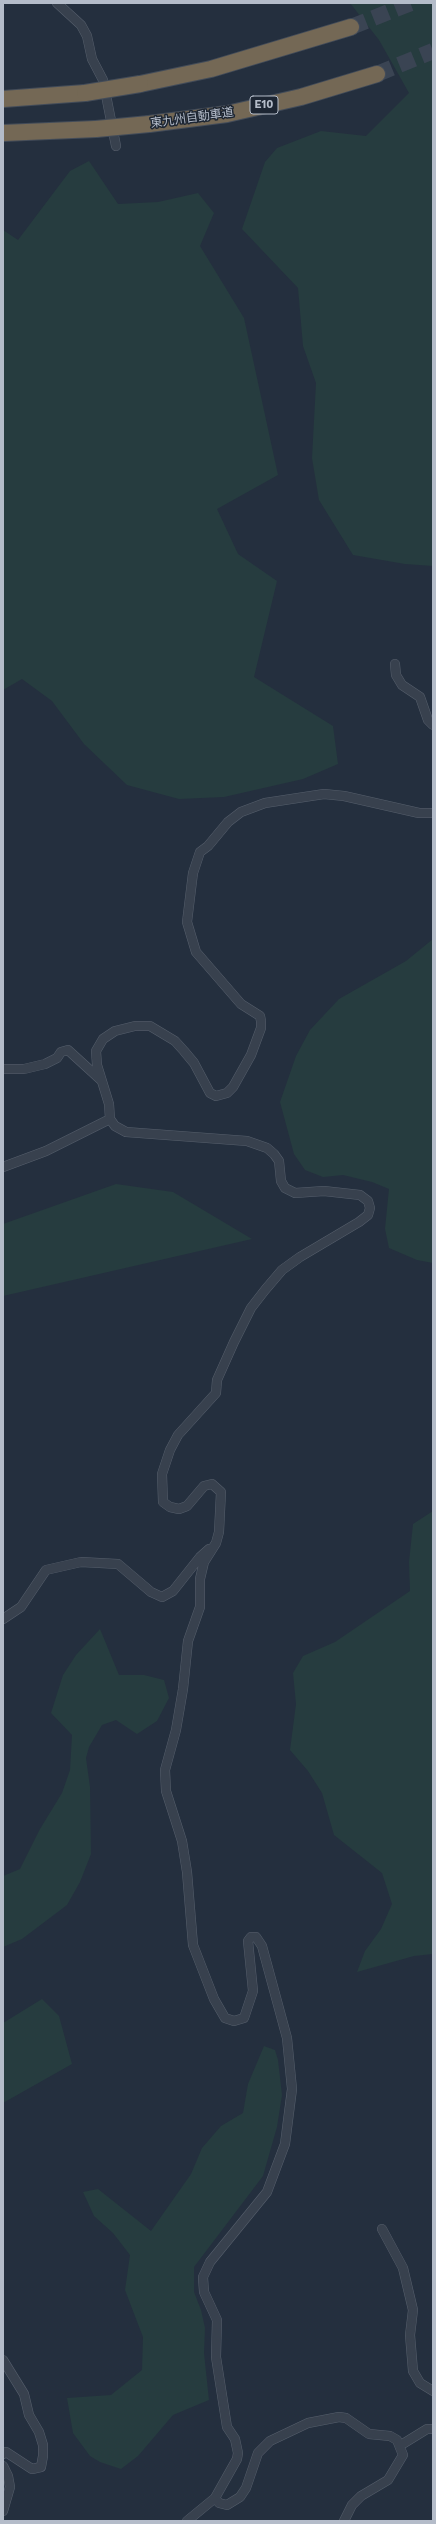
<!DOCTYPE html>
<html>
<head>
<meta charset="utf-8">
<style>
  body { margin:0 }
  #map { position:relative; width:436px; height:2524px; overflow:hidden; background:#242f3e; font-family:"Work Sans",sans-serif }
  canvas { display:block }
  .frame { position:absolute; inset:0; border:4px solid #b4bcc9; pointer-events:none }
</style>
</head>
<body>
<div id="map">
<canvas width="436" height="2524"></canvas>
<div class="frame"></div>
</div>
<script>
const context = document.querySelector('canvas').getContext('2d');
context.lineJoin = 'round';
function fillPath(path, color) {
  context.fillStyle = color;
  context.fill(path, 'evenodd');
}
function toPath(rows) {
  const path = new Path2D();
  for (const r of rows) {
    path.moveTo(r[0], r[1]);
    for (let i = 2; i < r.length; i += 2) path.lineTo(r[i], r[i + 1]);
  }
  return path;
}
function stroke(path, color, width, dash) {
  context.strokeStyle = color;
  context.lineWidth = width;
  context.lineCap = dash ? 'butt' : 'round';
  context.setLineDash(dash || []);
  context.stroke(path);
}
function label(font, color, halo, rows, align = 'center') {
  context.font = font + ' "Work Sans","Noto Sans JP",sans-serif';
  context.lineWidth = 3;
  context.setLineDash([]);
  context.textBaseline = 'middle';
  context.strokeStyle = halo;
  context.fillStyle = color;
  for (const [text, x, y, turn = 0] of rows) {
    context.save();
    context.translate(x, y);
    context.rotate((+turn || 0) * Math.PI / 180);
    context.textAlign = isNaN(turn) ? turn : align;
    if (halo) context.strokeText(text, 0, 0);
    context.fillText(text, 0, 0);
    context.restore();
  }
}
const green = toPath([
  [350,3,433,3,433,566,405,564,353,555,319,500,312,458,316,383,303,346,298,288,242,229,265,162,277,148,321,131,366,136,409,93,379,40],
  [89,161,118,204,158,202,198,193,214,213,200,246,244,318,278,475,217,509,238,554,277,581,254,677,333,726,338,764,303,779,224,797,179,799,127,785,84,744,52,701,22,679,3,690,3,230,18,240,70,171],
  [433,939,433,1263,417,1260,389,1248,385,1229,389,1189,372,1182,343,1175,323,1177,305,1170,294,1154,280,1102,296,1056,310,1030,339,999,406,961],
  [116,1184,173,1192,252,1239,3,1296,3,1224],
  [433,1511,433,1954,414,1956,357,1972,365,1951,381,1929,392,1904,382,1873,334,1835,322,1793,308,1771,290,1750,296,1704,293,1673,303,1656,335,1642,410,1591,409,1562,413,1524],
  [100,1629,119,1675,144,1675,164,1680,169,1698,157,1721,137,1734,116,1720,102,1725,89,1747,86,1758,90,1787,91,1854,80,1882,67,1905,22,1939,3,1947,3,1876,20,1869,40,1829,62,1793,70,1770,72,1735,51,1713,63,1675,76,1655],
  [42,1999,59,2016,72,2064,3,2103,3,2023],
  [264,2046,275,2050,278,2060,282,2095,277,2127,263,2176,194,2267,194,2292,201,2310,205,2328,204,2353,209,2400,173,2415,138,2456,121,2469,100,2462,90,2456,73,2433,67,2398,111,2395,142,2370,143,2337,125,2290,130,2255,113,2233,94,2216,83,2192,98,2189,151,2231,191,2174,202,2148,221,2126,243,2113,248,2084]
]);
const highwayTunnel = toPath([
  [351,27,411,3],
  [377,74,433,51]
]);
const street = toPath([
  [57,3,81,25,87,36,92,59,103,80,116,146],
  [395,664,396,675,402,685,420,697,428,720,433,725],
  [3,1069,24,1069,45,1064,57,1058,61,1052,68,1050,102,1081],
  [3,1167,46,1151,110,1119],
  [3,1619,21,1607,46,1570,81,1562,118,1564,151,1592,162,1597,173,1591,200,1557,209,1549],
  [382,2229,403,2268,413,2310,410,2335,413,2371,420,2383,433,2391],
  [3,2360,24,2394,29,2415,39,2432,43,2445,43,2456,41,2467,32,2469,6,2452,3,2454],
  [401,2445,427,2429,433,2429],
  [3,2466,8,2476,10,2487,3,2511],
  [215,2498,219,2503,227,2505,240,2497,246,2488,258,2453,270,2441,308,2423,339,2417,346,2418,369,2434,390,2436,397,2440,403,2455,388,2480,361,2496,352,2505,344,2521],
  [187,2521,215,2498,237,2459,238,2453,235,2439,227,2427,216,2357,217,2320,204,2292,203,2277,210,2262,267,2192,285,2144,292,2089,287,2038,262,1946,256,1937,251,1937,248,1941,253,1991,244,2018,234,2021,225,2018,214,1999,193,1945,187,1872,182,1841,166,1791,165,1770,176,1730,183,1689,188,1641,200,1607,200,1579,204,1562,216,1543,219,1532,221,1492,212,1484,204,1486,187,1506,179,1509,170,1507,163,1502,162,1474,170,1450,178,1435,216,1393,217,1380,234,1342,251,1308,265,1290,282,1270,300,1257,359,1222,368,1215,370,1208,368,1201,360,1195,324,1191,295,1193,285,1188,281,1181,279,1161,274,1154,267,1148,247,1141,126,1132,115,1126,110,1119,109,1104,97,1065,96,1051,103,1039,115,1031,135,1026,150,1026,175,1041,184,1051,194,1063,210,1093,216,1096,227,1093,233,1087,251,1055,261,1028,261,1021,260,1016,241,1004,196,952,187,922,193,873,200,852,208,846,228,822,241,812,265,803,324,794,344,796,419,813,433,813]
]);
const highway = toPath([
  [140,84,211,69,351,27],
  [3,99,85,93],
  [149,124,227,114,301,97,377,74],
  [3,133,96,129]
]);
const highwayBridge = toPath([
  [85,93,140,84],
  [96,129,149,124]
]);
const shields = [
  [264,105,28]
];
const shieldNames = [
  ["E10",264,105]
];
const streetNames = [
  ["東九州自動車道",192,118,-8]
];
fillPath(green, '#263c3f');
stroke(highwayTunnel, '#3a4453', 16, [16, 8]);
stroke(street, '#565f6c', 10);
stroke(highway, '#434c59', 18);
stroke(street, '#38414e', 9);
stroke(highway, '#746855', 16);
stroke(highwayBridge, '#434c59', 18, []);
stroke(highwayBridge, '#746855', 16);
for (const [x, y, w] of shields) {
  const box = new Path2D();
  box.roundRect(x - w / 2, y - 9, w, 18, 3);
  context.fillStyle = '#1d2633';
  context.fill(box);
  stroke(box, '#b4bcc9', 1);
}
label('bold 11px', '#b4bcc9', null, shieldNames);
label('12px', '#b4bcc9', '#1d2633', streetNames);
</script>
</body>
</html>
